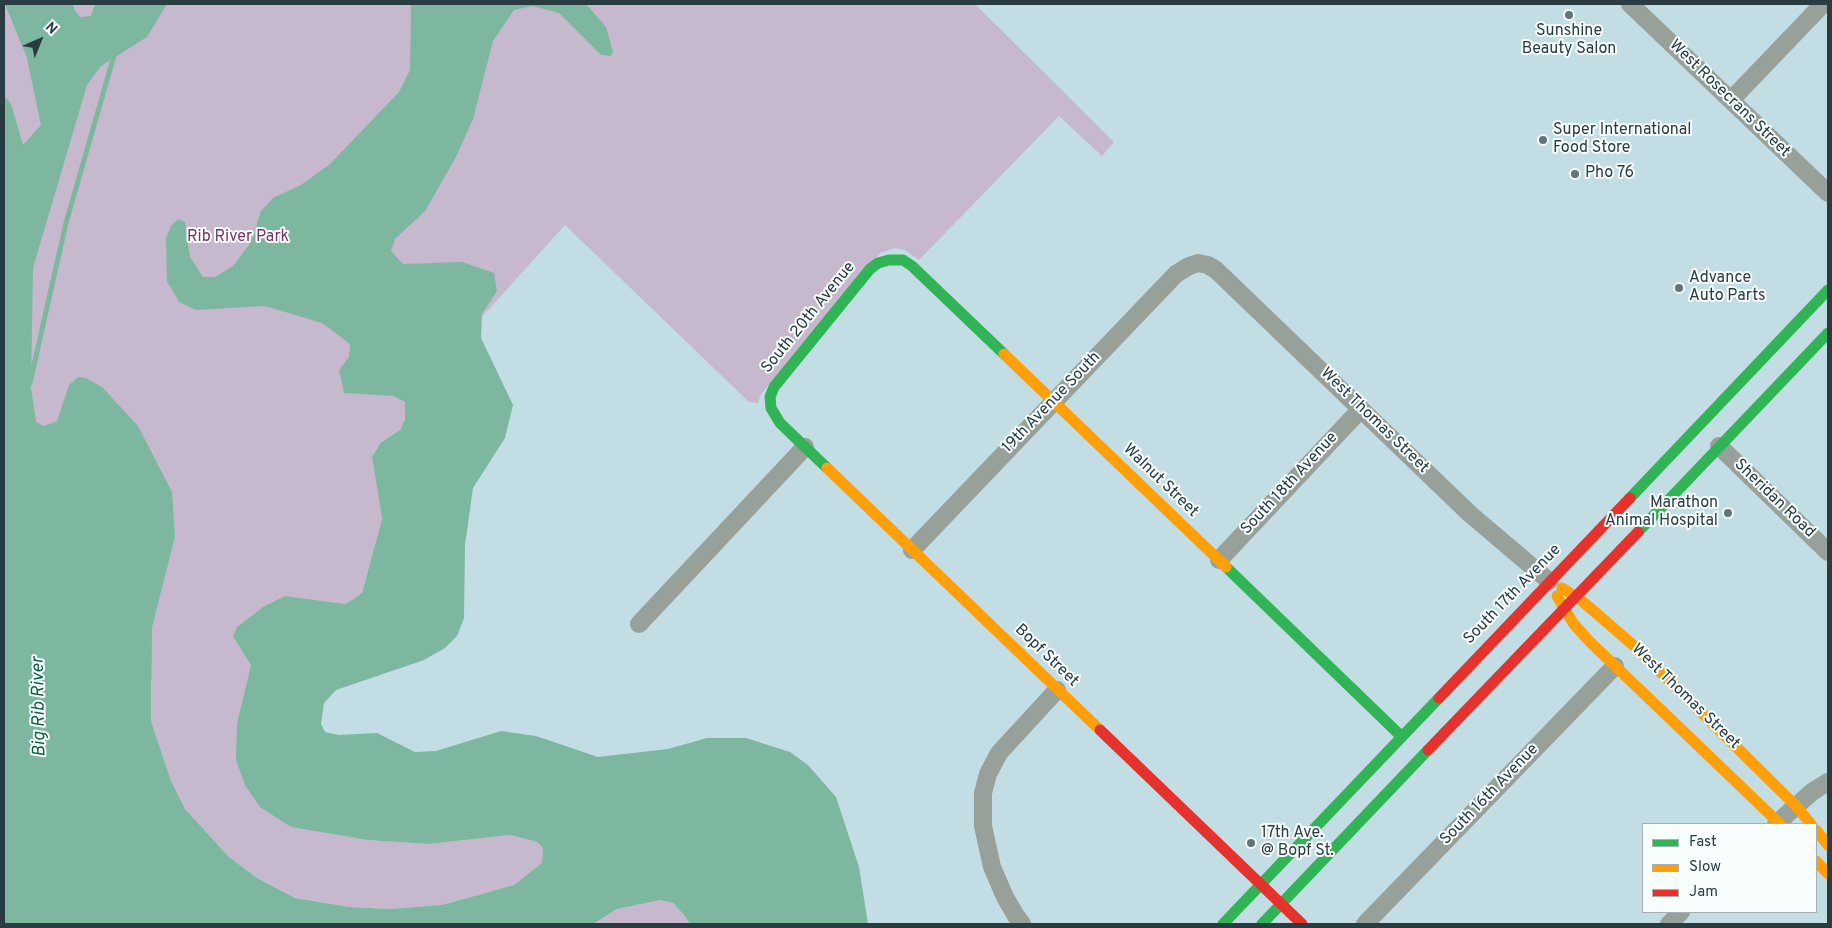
<!DOCTYPE html>
<html>
<head>
<meta charset="utf-8">
<style>
  body { margin:0 }
  #map { position:relative; width:1832px; height:928px; overflow:hidden; background:#c3dde5; font-family:Overpass,sans-serif }
  canvas { display:block }
  .frame { position:absolute; inset:0; border:5px solid #293c42; pointer-events:none }
  .legend { position:absolute; left:1642px; top:823px; width:175px; height:90px; box-sizing:border-box; background:#f8fdfe; border:1px solid #a5b0b3; margin:0; padding:6px 9px; list-style:none; font-size:15px; color:#293c42 }
  .legend li { display:flex; align-items:center; gap:10px; height:25px }
  .legend b { width:25px; border:1px solid #a5b0b3 }
  .north { position:absolute; left:15px; top:15px; width:50px; height:50px; -webkit-text-stroke:4px #f8fdfe; paint-order:stroke; rotate:44deg; font-size:14px; font-weight:700; line-height:20px; text-align:center; color:#293c42 }
  .north::after { content:''; display:block; margin:auto; width:18px; height:22px; background:#293c42; clip-path:polygon(50% 0,100% 100%,50% 72%,0 100%) }
</style>
</head>
<body>
<div id="map">
<canvas width="1832" height="928"></canvas>
<div class="frame"></div>
<ul class="legend">
<li><b style="height:6px;background:#30b455"></b>Fast</li>
<li><b style="height:6px;background:#ff9f0a"></b>Slow</li>
<li><b style="height:6px;background:#e5322d"></b>Jam</li>
</ul>
<div class="north">N</div>
</div>
<script>
const context = document.querySelector('canvas').getContext('2d');
context.lineJoin = 'round';
function fillPath(path, color) {
  context.fillStyle = color;
  context.fill(path, 'evenodd');
}
function toPath(rows) {
  const path = new Path2D();
  for (const r of rows) {
    path.moveTo(r[0], r[1]);
    for (let i = 2; i < r.length; i += 2) path.lineTo(r[i], r[i + 1]);
  }
  return path;
}
function stroke(path, color, width, dash) {
  context.strokeStyle = color;
  context.lineWidth = width;
  context.lineCap = dash ? 'butt' : 'round';
  context.setLineDash(dash || []);
  context.stroke(path);
}
function label(font, color, halo, rows, align = 'center') {
  context.font = font + ' Overpass,sans-serif';
  context.lineWidth = 4;
  context.setLineDash([]);
  context.textBaseline = 'middle';
  context.strokeStyle = halo;
  context.fillStyle = color;
  for (const [text, x, y, turn = 0] of rows) {
    context.save();
    context.translate(x, y);
    context.rotate((+turn || 0) * Math.PI / 180);
    context.textAlign = isNaN(turn) ? turn : align;
    if (halo) context.strokeText(text, 0, 0);
    context.fillText(text, 0, 0);
    context.restore();
  }
}
const green = toPath([
  [4,4,975,4,1114,142,1102,156,1059,116,919,260,905,250,895,248,880,253,761,394,758,403,749,402,565,225,405,402,405,419,400,430,379,443,372,457,382,519,362,593,346,604,285,596,263,607,237,627,251,665,237,723,291,827,367,840,429,844,510,835,537,842,543,848,542,863,514,885,442,905,389,909,349,907,295,898,257,878,229,857,185,809,171,781,151,721,152,681,4,535],
  [660,900,673,903,685,916,690,924,593,924,617,909]
]);
const water = toPath([
  [5,4,73,4,74,9,80,17,91,16,95,4,167,4,147,37,101,66,87,85,33,268,31,388,36,422,44,426,57,421,69,385,78,377,86,378,102,387,138,426,172,492,175,537,152,627,151,721,171,781,185,809,229,857,257,878,295,898,349,907,389,909,442,905,514,885,542,863,543,848,537,842,510,835,429,844,367,840,291,827,260,807,245,785,236,760,237,723,251,665,233,636,237,627,263,607,285,596,346,604,362,593,382,519,372,457,380,443,400,430,405,419,405,402,394,396,344,393,339,370,349,357,350,344,322,323,265,306,196,310,179,302,167,281,166,238,171,226,178,219,185,222,190,257,203,277,215,277,233,266,251,242,261,211,273,198,301,185,330,164,399,92,410,70,411,4,586,4,606,27,613,52,611,56,601,55,559,13,533,6,514,10,493,41,473,119,455,159,425,211,395,239,391,251,403,264,462,262,494,273,497,291,482,314,481,338,513,405,505,438,473,488,465,545,464,618,457,636,445,648,424,660,336,690,324,703,321,724,325,732,339,735,377,733,415,752,436,751,501,731,536,736,598,757,668,749,707,738,746,738,790,752,808,765,836,797,859,867,868,924,690,924,685,916,673,903,660,900,617,909,593,924,4,924,4,95,11,104,23,145,41,125,27,58]
]);
const stream = toPath([
  [30,383,66,223,115,52]
]);
const street = toPath([
  [1630,4,1828,193],
  [1731,100,1823,4],
  [1719,446,1828,552],
  [912,550,1176,274,1189,266,1198,263,1208,265,1216,270,1470,514,1549,581],
  [1219,560,1361,409],
  [639,624,805,447],
  [1776,824,1812,792,1828,782],
  [1022,924,1016,916,1005,897,992,867,983,826,983,793,988,774,999,753,1057,690],
  [1365,924,1615,666],
  [1669,924,1681,912]
]);
const fast = toPath([
  [827,468,780,423,771,408,770,397,774,387,870,269,878,263,889,260,903,260,912,266,1004,354],
  [1630,498,1828,290],
  [1638,532,1828,333],
  [1226,567,1402,737],
  [1223,924,1439,698],
  [1262,924,1428,750]
]);
const slow = toPath([
  [1004,354,1226,567],
  [827,468,1100,730],
  [1562,588,1582,601,1633,645,1796,806,1811,824],
  [1557,596,1573,623,1589,641,1780,824],
  [1816,830,1828,845],
  [1816,861,1828,874]
]);
const jam = toPath([
  [1439,698,1630,498],
  [1100,730,1302,924],
  [1428,750,1638,532]
]);
const markers = [
  [1569,15,5,"#5f747b"],
  [1543,140,5,"#5f747b"],
  [1575,174,5,"#5f747b"],
  [1679,288,5,"#5f747b"],
  [1728,513,5,"#5f747b"],
  [1251,843,5,"#5f747b"]
];
const poiNames = [
  ["Sunshine",1569,32,"center"],
  ["Beauty Salon",1569,50,"center"],
  ["Super International",1553,131],
  ["Food Store",1553,149],
  ["Pho 76",1585,174],
  ["Advance",1689,279],
  ["Auto Parts",1689,297],
  ["Marathon",1718,504,"right"],
  ["Animal Hospital",1718,522,"right"],
  ["17th Ave.",1261,834],
  ["@ Bopf St.",1261,852]
];
const streetNames = [
  ["West Rosecrans Street",1729,99,44],
  ["South 20th Avenue",809,318,-51],
  ["19th Avenue South",1052,403,-46],
  ["West Thomas Street",1374,421,44],
  ["Walnut Street",1160,481,44],
  ["South 18th Avenue",1290,484,-47],
  ["Sheridan Road",1774,499,44],
  ["South 17th Avenue",1513,595,-46],
  ["Bopf Street",1046,656,44],
  ["West Thomas Street",1685,697,44],
  ["South 16th Avenue",1490,795,-46]
];
const parkNames = [
  ["Rib River Park",238,238]
];
const waterNames = [
  ["Big Rib River",40,707,-91]
];
fillPath(green, '#c6b9cd');
fillPath(water, '#7eb79f');
stroke(stream, '#7eb79f', 5);
stroke(street, '#98a199', 18);
stroke(fast, '#30b455', 11);
stroke(slow, '#ff9f0a', 11);
stroke(jam, '#e5322d', 11);
for (const [x, y, r, color] of markers) {
  const dot = new Path2D();
  dot.arc(x, y, r, 0, 2 * Math.PI);
  context.fillStyle = color;
  context.fill(dot);
  stroke(dot, '#f8fdfe', 2);
}
label('16px', '#293c42', '#f8fdfe', poiNames, 'left');
label('16px', '#293c42', '#f8fdfe', streetNames);
label('16px', '#793166', '#f8fdfe', parkNames);
label('italic 18px', '#0a613e', '#f8fdfe', waterNames);
</script>
</body>
</html>
